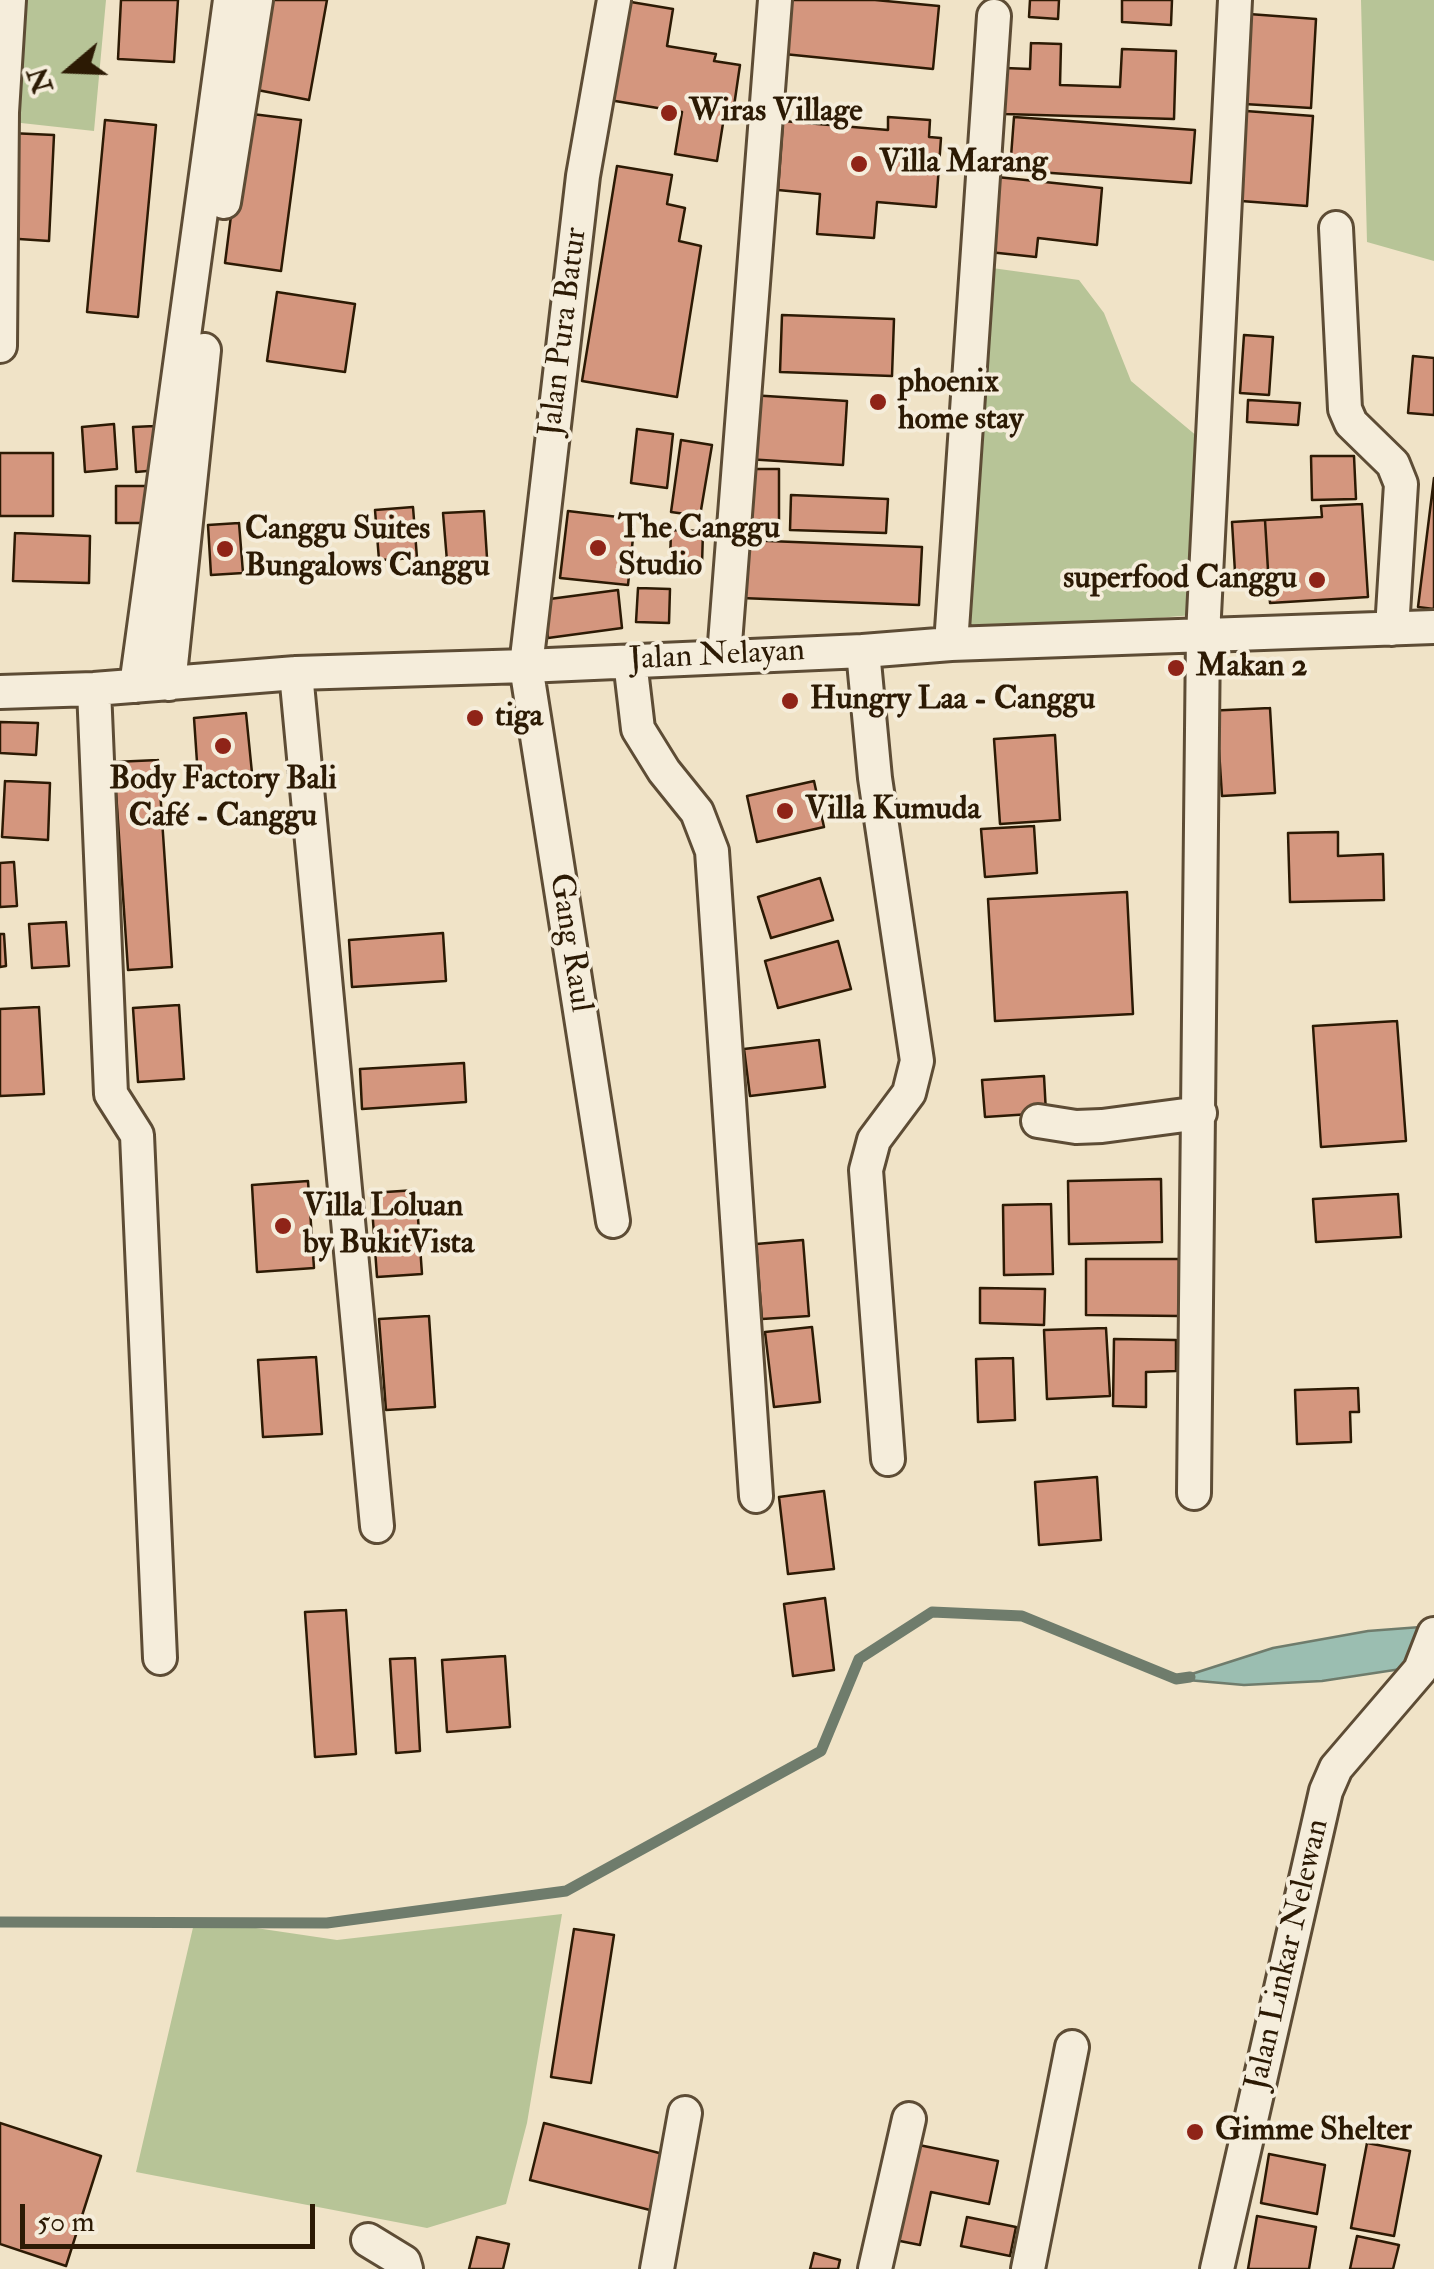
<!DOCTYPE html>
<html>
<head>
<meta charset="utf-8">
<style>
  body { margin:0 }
  #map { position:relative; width:1434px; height:2269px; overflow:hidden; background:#f0e3c7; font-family:"IM FELL Double Pica",serif }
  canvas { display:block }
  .north { position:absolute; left:20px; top:20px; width:100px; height:100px; -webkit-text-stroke:8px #f5eddb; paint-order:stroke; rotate:251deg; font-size:28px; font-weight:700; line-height:40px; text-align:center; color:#2c1a04 }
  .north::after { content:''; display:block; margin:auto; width:35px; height:45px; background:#2c1a04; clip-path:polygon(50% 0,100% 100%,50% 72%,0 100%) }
  .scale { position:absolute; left:20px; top:2204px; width:295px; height:45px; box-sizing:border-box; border:5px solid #2c1a04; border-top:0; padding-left:12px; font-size:30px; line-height:35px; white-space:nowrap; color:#2c1a04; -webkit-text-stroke:8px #f5eddb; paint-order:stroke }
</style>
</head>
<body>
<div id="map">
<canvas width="1434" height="2269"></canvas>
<div class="north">N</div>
<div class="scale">50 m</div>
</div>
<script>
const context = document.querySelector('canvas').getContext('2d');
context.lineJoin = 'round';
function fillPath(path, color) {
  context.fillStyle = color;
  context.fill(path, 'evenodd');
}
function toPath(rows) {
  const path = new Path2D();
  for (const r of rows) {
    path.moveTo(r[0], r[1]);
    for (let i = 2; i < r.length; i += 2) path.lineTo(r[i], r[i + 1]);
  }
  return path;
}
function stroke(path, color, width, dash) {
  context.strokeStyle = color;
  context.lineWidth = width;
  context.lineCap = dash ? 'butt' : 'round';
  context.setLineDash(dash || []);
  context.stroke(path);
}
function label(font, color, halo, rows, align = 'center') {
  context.font = font + ' "IM FELL Double Pica",serif';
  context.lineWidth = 8;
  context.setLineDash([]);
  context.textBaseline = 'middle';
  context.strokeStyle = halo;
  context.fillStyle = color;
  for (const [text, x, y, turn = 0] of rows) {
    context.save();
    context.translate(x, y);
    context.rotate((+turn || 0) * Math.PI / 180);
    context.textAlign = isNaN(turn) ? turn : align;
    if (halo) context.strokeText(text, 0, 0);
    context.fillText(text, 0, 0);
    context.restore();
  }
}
const green = toPath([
  [0,0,106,0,94,131,12,122],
  [1361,0,1434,0,1434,261,1367,242],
  [992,268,1079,280,1104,313,1131,381,1198,437,1193,615,965,634],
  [562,1914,527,2123,506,2204,427,2228,136,2172,195,1919,337,1940]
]);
const water = toPath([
  [1434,1626,1434,1664,1322,1681,1244,1685,1176,1679,1273,1648,1368,1631,1434,1626]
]);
const stream = toPath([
  [0,1922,327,1923,566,1891,821,1751,859,1659,932,1612,1022,1616,1176,1679,1190,1677]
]);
const building = toPath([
  [121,0,178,0,174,62,118,59,121,0],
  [264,0,327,0,309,100,247,88,264,0],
  [619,0,673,9,667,46,716,54,714,61,740,65,733,113,725,111,717,161,675,154,682,112,603,99,619,0],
  [779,0,875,0,939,6,933,69,774,53,779,0],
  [1030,0,1059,0,1058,19,1029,17,1030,0],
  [1122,0,1172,0,1171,25,1122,22,1122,0],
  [1249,14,1316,19,1311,108,1244,104,1249,14],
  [1031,43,1061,44,1060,85,1120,87,1122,49,1176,51,1174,119,1004,114,1005,68,1030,69,1031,43],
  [1246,111,1313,116,1307,206,1241,201,1246,111],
  [244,113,301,120,281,271,225,263,244,113],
  [888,117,930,120,929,137,941,138,936,207,877,202,874,238,817,234,820,194,778,190,783,121,888,130,888,117],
  [1014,117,1195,130,1191,183,1010,170,1014,117],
  [105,120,156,125,138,317,87,312,105,120],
  [10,133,54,135,49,241,4,238,10,133],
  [617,166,672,175,667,204,685,208,679,241,701,246,677,397,582,381,617,166],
  [997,177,1102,188,1097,245,1038,238,1036,257,989,252,997,177],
  [277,292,355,304,345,372,267,361,277,292],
  [782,315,894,319,892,376,780,372,782,315],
  [1244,335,1273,337,1269,395,1240,393,1244,335],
  [1413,356,1434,358,1434,415,1408,413,1413,356],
  [750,395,847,401,843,465,746,459,750,395],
  [1248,400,1300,403,1298,425,1247,422,1248,400],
  [114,424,117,469,85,472,82,427,114,424],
  [155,426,158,470,136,472,133,427,155,426],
  [637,429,673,434,667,488,631,483,637,429],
  [681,440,712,445,700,516,671,512,681,440],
  [0,453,53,453,53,516,0,516,0,453],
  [1311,456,1354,456,1356,499,1312,500,1311,456],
  [743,469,779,469,779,531,743,530,743,469],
  [1434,478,1434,609,1418,607,1434,478],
  [116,486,150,486,150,523,116,523,116,486],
  [791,495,888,499,886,533,790,530,791,495],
  [1362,504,1368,597,1270,603,1265,520,1322,517,1321,506,1362,504],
  [413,507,417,558,379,560,375,510,413,507],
  [484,511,487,558,447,561,443,513,484,511],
  [568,511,635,519,628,585,560,578,568,511],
  [1265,520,1269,587,1236,589,1232,522,1265,520],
  [239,523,243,573,211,575,208,525,239,523],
  [671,530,703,531,702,565,670,563,671,530],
  [15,533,90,536,89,583,13,581,15,533],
  [743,540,922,547,919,605,741,598,743,540],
  [638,588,670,589,669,623,636,622,638,588],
  [618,590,622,628,548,638,542,600,618,590],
  [1270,708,1275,793,1222,796,1219,750,1207,751,1205,711,1270,708],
  [246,713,252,773,198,777,194,718,246,713],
  [0,722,38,723,36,755,0,753,0,722],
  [1055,735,1060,820,1000,824,994,739,1055,735],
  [158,760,172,967,128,970,114,762,158,760],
  [5,781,50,783,48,840,2,837,5,781],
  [814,781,824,827,757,842,747,796,814,781],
  [1034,826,1037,873,985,877,981,829,1034,826],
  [1338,832,1338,856,1383,854,1384,900,1290,902,1288,833,1338,832],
  [14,862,17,906,0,907,0,863,14,862],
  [820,878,833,920,771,938,758,897,820,878],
  [1127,892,1133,1014,995,1021,988,899,1127,892],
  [66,922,69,966,32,968,29,924,66,922],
  [443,933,446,981,352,987,349,940,443,933],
  [0,934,4,934,6,966,0,967,0,934],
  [838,941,851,989,778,1008,765,961,838,941],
  [179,1005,184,1079,138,1082,133,1008,179,1005],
  [39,1007,44,1094,0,1096,0,1009,39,1007],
  [1397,1021,1406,1141,1321,1147,1313,1026,1397,1021],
  [819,1040,825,1087,750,1096,744,1049,819,1040],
  [464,1063,466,1102,362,1109,360,1069,464,1063],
  [1044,1076,1046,1113,985,1117,982,1080,1044,1076],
  [1161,1179,1162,1242,1069,1244,1068,1181,1161,1179],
  [308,1181,314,1268,257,1272,252,1185,308,1181],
  [416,1190,422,1274,377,1277,371,1193,416,1190],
  [1398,1194,1401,1237,1316,1242,1313,1199,1398,1194],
  [1051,1204,1053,1274,1004,1275,1003,1205,1051,1204],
  [803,1240,809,1316,762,1319,756,1244,803,1240],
  [1086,1259,1179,1259,1179,1316,1086,1315,1086,1259],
  [980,1288,1045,1289,1044,1325,980,1323,980,1288],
  [429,1316,435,1407,386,1410,379,1319,429,1316],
  [812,1327,820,1402,774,1407,765,1332,812,1327],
  [1106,1328,1110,1396,1047,1399,1044,1330,1106,1328],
  [1114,1339,1176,1340,1176,1371,1146,1372,1146,1407,1113,1406,1114,1339],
  [316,1357,322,1434,263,1437,258,1360,316,1357],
  [1013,1358,1015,1420,978,1422,976,1359,1013,1358],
  [1358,1388,1359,1412,1350,1412,1351,1442,1297,1444,1295,1390,1358,1388],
  [1097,1477,1101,1540,1039,1545,1035,1482,1097,1477],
  [824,1491,834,1569,788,1574,779,1497,824,1491],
  [825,1598,834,1670,793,1676,784,1604,825,1598],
  [346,1610,356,1754,315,1757,305,1612,346,1610],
  [505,1656,510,1727,447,1732,442,1660,505,1656],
  [415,1658,420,1751,396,1753,390,1659,415,1658],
  [574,1929,614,1935,591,2083,551,2077,574,1929],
  [0,2123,101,2156,66,2266,0,2244,0,2123],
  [544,2123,663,2154,650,2210,530,2180,544,2123],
  [904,2142,998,2161,989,2204,931,2192,920,2245,885,2238,904,2142],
  [1367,2143,1410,2151,1394,2236,1351,2228,1367,2143],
  [1269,2154,1325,2165,1317,2214,1261,2203,1269,2154],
  [1257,2216,1316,2227,1309,2269,1248,2269,1257,2216],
  [967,2217,1016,2227,1010,2256,961,2246,967,2217],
  [1357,2236,1399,2245,1393,2269,1350,2269,1357,2236],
  [477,2237,509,2244,503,2269,469,2269,477,2237],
  [814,2253,840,2260,838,2269,810,2269,814,2253]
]);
const street = toPath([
  [224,202,256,0],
  [1336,228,1345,409,1351,423,1393,464,1401,484,1392,629],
  [0,346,2,112,9,0],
  [951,644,994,16],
  [863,651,875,778,917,1061,909,1093,874,1140,866,1170,888,1459],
  [724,656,775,0],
  [630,661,638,729,664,771,697,812,712,851,756,1496],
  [296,673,377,1526],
  [169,684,204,350],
  [136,686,230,0],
  [94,689,111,1094,137,1135,160,1658],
  [0,692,94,689,296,673,526,666,863,651,951,644,1434,627],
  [1038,1121,1076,1127,1102,1126,1200,1113],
  [613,1221,526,666,583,176,614,0],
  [1194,1493,1203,635,1235,0],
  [368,2240,404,2262,406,2269],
  [657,2269,685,2113],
  [875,2269,909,2119],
  [1028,2269,1072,2047],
  [1217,2269,1326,1791,1336,1768,1420,1670,1434,1634]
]);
const markers = [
  [669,113,10,"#8f2418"],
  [859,164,10,"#8f2418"],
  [878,402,10,"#8f2418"],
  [598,548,10,"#8f2418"],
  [225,549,10,"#8f2418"],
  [1317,580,10,"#8f2418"],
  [1176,668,10,"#8f2418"],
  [790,701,10,"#8f2418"],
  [475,718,10,"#8f2418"],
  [223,746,10,"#8f2418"],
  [785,811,10,"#8f2418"],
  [283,1226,10,"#8f2418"],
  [1195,2132,10,"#8f2418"]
];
const poiNames = [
  ["Wiras Village",689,113],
  ["Villa Marang",879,164],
  ["phoenix",898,384],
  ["home stay",898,421],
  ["The Canggu",618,530],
  ["Studio",618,567],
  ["Canggu Suites",245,531],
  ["Bungalows Canggu",245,568],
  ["superfood Canggu",1297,580,"right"],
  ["Makan 2",1196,668],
  ["Hungry Laa - Canggu",810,701],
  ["tiga",495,718],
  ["Body Factory Bali",223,781,"center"],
  ["Café - Canggu",223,818,"center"],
  ["Villa Kumuda",805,811],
  ["Villa Loluan",303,1208],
  ["by BukitVista",303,1245],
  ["Gimme Shelter",1215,2132]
];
const streetNames = [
  ["Jalan Pura Batur",565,332,-83],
  ["Jalan Nelayan",717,657,-3],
  ["Gang Raul",569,943,81],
  ["Jalan Linkar Nelewan",1289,1955,-77]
];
fillPath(green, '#b7c497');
fillPath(water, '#9bbeb1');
stroke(water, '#6f7c6c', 2.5);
stroke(stream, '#6f7c6c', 11);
fillPath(building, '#d4967e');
stroke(building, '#2c1a04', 2.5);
stroke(street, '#5d4c35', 38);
stroke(street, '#f5eddb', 32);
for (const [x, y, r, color] of markers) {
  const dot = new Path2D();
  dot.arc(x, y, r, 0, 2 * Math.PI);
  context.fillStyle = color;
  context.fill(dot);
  stroke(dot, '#f5eddb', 4);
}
label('bold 32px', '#2c1a04', '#f5eddb', poiNames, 'left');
label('32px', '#2c1a04', '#f5eddb', streetNames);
</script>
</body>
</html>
